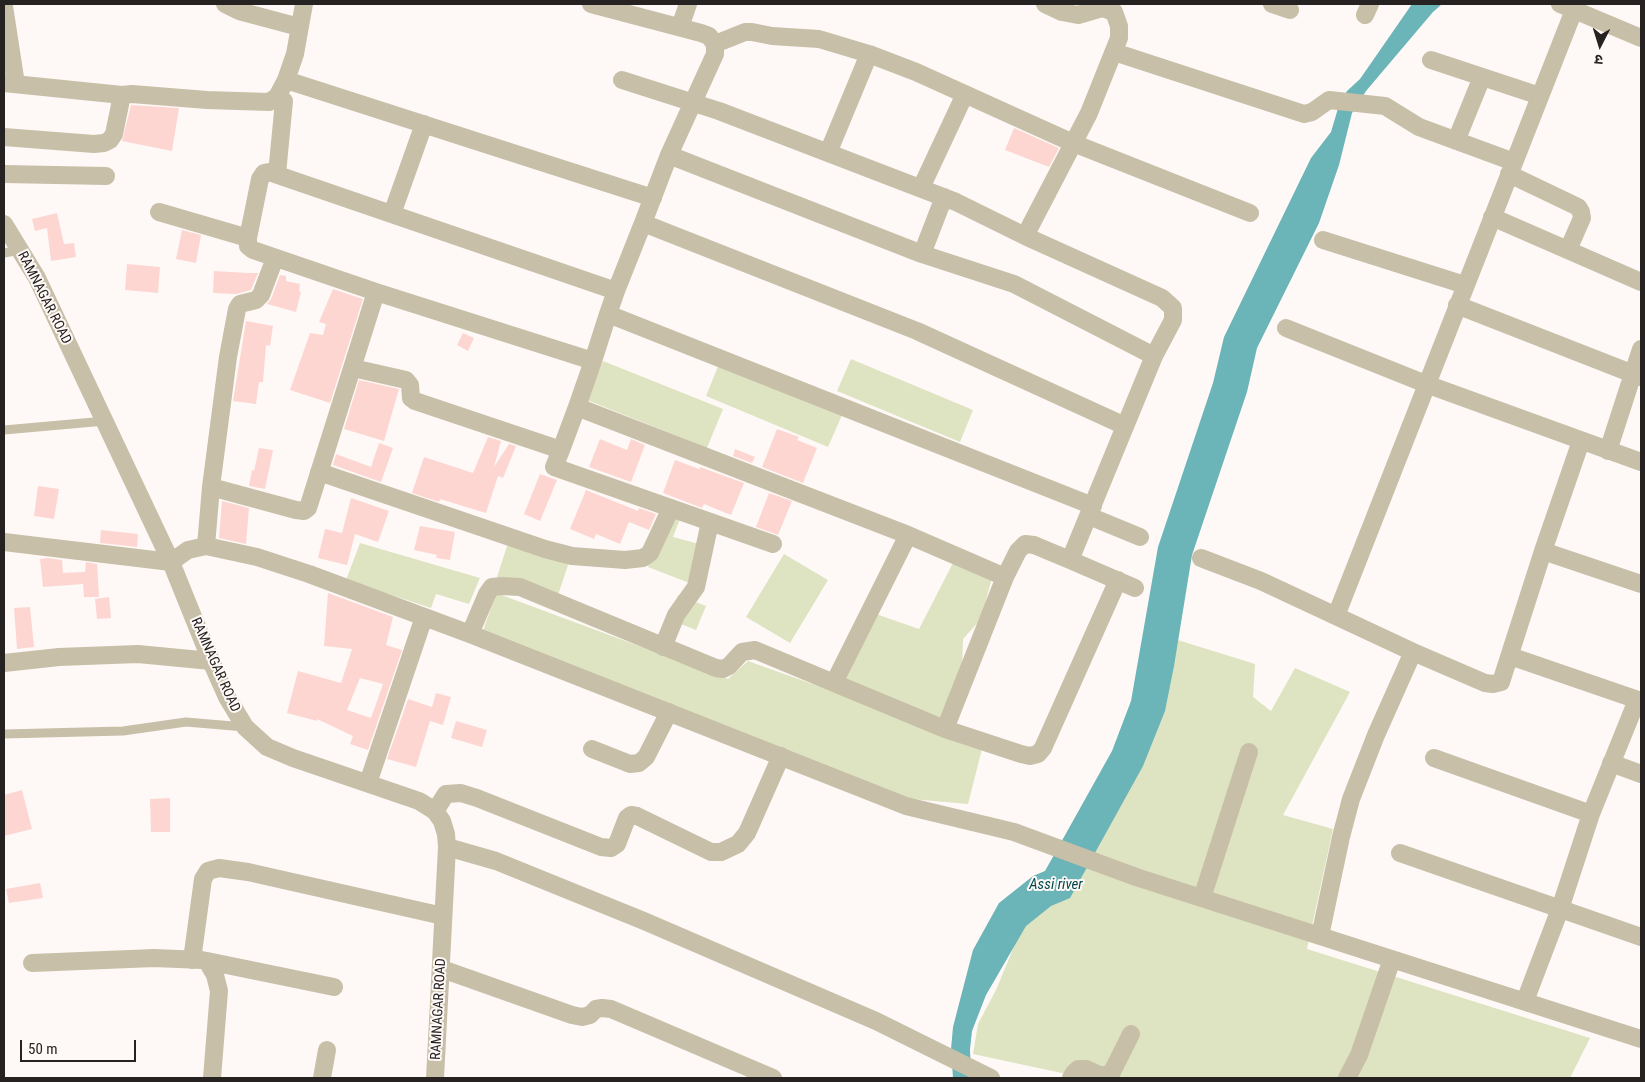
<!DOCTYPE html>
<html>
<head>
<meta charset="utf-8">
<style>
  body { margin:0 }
  #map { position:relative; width:1645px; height:1082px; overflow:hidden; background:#fef9f7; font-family:"Roboto Condensed","Noto Sans Devanagari",sans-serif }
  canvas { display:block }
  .frame { position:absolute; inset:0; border:5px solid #252221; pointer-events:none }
  .north { position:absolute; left:1575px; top:20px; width:50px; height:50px; -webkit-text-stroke:4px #fef9f7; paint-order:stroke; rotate:185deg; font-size:14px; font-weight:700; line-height:20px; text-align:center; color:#252221 }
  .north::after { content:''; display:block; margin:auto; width:18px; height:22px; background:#252221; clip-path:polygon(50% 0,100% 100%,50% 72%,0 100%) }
  .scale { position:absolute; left:20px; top:1040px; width:116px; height:22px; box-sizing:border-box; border:2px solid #252221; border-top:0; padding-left:6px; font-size:15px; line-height:18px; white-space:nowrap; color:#252221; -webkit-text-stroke:4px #fef9f7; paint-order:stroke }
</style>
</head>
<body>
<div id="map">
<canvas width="1645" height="1082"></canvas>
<div class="frame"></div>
<div class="north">उ</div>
<div class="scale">50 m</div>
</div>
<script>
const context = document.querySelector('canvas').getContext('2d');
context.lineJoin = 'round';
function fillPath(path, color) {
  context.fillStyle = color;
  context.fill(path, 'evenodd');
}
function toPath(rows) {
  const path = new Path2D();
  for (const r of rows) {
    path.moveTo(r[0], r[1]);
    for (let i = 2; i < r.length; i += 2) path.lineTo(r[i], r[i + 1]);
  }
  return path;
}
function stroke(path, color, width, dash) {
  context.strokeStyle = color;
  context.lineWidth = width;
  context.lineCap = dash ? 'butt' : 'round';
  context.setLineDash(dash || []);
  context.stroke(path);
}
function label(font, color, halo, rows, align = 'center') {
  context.font = font + ' "Roboto Condensed",sans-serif';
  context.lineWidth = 4;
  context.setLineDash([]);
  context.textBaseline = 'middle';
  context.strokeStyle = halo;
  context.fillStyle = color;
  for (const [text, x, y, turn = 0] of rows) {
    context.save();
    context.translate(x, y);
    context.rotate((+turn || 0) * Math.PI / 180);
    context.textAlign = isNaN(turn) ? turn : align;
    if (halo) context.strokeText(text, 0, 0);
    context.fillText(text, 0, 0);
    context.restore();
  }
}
const green = toPath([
  [851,359,973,410,960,442,837,391],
  [603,361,723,409,707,448,587,400],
  [719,364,842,415,828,447,706,396],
  [671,516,680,519,673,537,699,544,692,584,648,567],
  [360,543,480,578,469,604,436,594,431,608,346,580],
  [508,543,569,562,558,595,497,577],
  [784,554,828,580,790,643,746,617],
  [954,561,993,574,981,619,963,639,961,701,940,717,845,682,876,614,919,629],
  [496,593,728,679,748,661,983,745,968,804,911,799,482,634],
  [678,595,706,606,696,630,668,619],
  [1168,637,1255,664,1253,697,1271,711,1295,668,1350,692,1283,815,1333,829,1307,949,1590,1038,1570,1078,1085,1078,973,1054,978,1024,996,990,1032,903,1066,879]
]);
const water = toPath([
  [1412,4,1442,4,1433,12,1366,91,1352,113,1339,165,1319,223,1257,348,1247,392,1192,555,1174,666,1165,711,1143,766,1070,898,1051,906,1026,926,986,995,972,1031,970,1049,971,1078,953,1078,951,1049,953,1027,973,950,999,903,1033,876,1045,871,1112,751,1131,701,1158,547,1213,383,1224,337,1311,158,1331,132,1339,105,1347,91,1360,79]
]);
const building = toPath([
  [131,105,179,108,172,151,122,141],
  [1014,128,1059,148,1049,167,1005,150],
  [57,213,64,244,74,243,76,257,51,261,47,228,35,231,32,219],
  [182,230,201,235,196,263,176,259],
  [127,264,160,267,158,293,125,290],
  [214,271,248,273,258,273,251,290,236,294,213,293],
  [280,275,286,276,286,281,300,284,299,291,301,292,296,312,267,304,271,299],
  [333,289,363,299,330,403,290,390,310,333,323,335,326,324,319,322],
  [246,321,273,326,270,346,266,345,263,382,259,382,256,404,233,401],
  [463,333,474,338,468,351,457,345],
  [359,380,399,389,384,441,344,429],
  [777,429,799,437,797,440,817,448,803,483,762,467],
  [488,437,501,441,494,467,509,444,516,446,503,478,498,476,486,513,440,499,439,502,412,493,424,457,473,473],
  [600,439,627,450,631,439,645,445,631,482,589,467],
  [379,443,393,448,381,482,333,465,336,454,371,467],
  [259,448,273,450,265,489,249,486,252,470,254,471],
  [735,449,755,457,752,463,733,456],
  [675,460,699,469,700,467,744,483,731,515,704,504,702,508,663,493],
  [540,474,557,480,540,521,524,514],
  [38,486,59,489,54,519,34,516],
  [586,490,638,511,639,508,656,514,649,530,629,522,620,544,596,534,594,539,570,529],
  [769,493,792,501,778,535,756,527],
  [351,498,389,511,378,542,355,534,347,565,318,558,325,529,342,533],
  [222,501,249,508,246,544,219,538],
  [420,526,455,532,450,560,436,558,437,555,414,550],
  [101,530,138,534,137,547,100,543],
  [48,558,62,560,63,573,85,572,86,562,97,564,99,597,84,597,83,584,43,587,40,559],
  [328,593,393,617,386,645,402,650,368,750,350,744,353,736,317,719,317,721,287,713,298,671,341,683,352,649,324,646],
  [360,678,383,684,371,718,347,710],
  [109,597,111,618,97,619,95,599],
  [30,607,34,647,17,649,14,608],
  [436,693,451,697,443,725,430,721,416,767,387,759,408,699,432,707],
  [456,721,487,730,482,747,451,738],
  [22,790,32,829,4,836,4,795],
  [170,798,170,832,151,832,150,799],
  [40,883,43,898,9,903,6,889]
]);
const lane = toPath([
  [4,253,20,250],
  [4,430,105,421],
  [4,734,123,731,186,722,245,727]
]);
const street = toPath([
  [225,4,239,11,299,27],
  [591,4,701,33,709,36,715,44,715,54,669,155,643,223,616,291,608,314,593,361,376,292,253,250,248,246,248,238,260,179,264,173,269,172,616,291],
  [1272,4,1290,10],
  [1560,4,1641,38],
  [4,6,16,84],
  [1365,15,1370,4],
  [680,27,688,4],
  [715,44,745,32,752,32,772,36,819,39,869,54,916,72,1073,143,1250,213],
  [1114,52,1304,114,1312,112,1329,100,1385,106,1419,127,1514,162],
  [1431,60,1540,96],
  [286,80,295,54,304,4],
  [4,83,122,95],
  [4,137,94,144,104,143,110,140,114,134,122,95,132,94,207,100,269,102,277,97,286,80,653,198],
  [1456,141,1482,77],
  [828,153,869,54],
  [669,155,922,254,944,197],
  [4,174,106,176],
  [277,174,284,101],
  [1509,174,1578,207,1581,212,1582,218,1568,250],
  [921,188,965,94],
  [159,212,248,238],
  [392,214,424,124],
  [1492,217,1641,282],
  [643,223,917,331,1125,426],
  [4,224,37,278,171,562,211,661,227,697,245,727,267,747,293,758,419,801,435,811,442,821,446,834,447,847,435,1078],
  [1025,236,1089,113,1119,38,1119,26,1114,12,1102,8,1078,15,1062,12,1045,4],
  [1323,240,1465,285],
  [922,254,1014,284,1154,356],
  [1457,305,1641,377],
  [608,314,1093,506],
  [1286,328,1426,384,1641,462],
  [593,361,577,407,908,535,1005,577,1018,551,1025,544,1034,545,1070,560,1154,356,1173,320,1173,308,1162,298,1025,236,956,202,719,111,622,80],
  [353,368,406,380,410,385,411,398,415,401,561,450,577,407],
  [561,450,554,467,773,544],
  [1608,451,1641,349],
  [319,472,545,549,572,556,625,560,643,558,650,553,671,508],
  [211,487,228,357,237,309,240,304,256,300,261,295,275,258],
  [1089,516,1140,537],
  [4,542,171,562,188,550,206,546,257,557,309,574,470,634,906,806,1014,832,1136,877,1641,1039],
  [206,546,211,487,296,510,304,511,308,508,376,292],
  [1543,551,1641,584],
  [1201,558,1261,581,1413,652,1485,683,1493,684,1501,682,1543,551,1581,441],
  [1070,560,1135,588],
  [1336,616,1574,10],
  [470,634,487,594,492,587,502,586,520,587,716,668,723,669,729,666,742,652,755,650,834,683,908,535],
  [663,647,676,615,696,587,710,522],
  [1510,656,1641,701],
  [4,663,59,657,138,654,211,661],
  [834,683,945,729,1005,577],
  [945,729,1021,754,1030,756,1038,754,1043,748,1118,580],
  [592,749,630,764,639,763,646,757,669,712],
  [1434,758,1591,814],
  [1611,763,1641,774],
  [368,783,424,617],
  [435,811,446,794,461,793,477,798,601,847,611,848,617,844,627,818,631,815,637,816,711,852,721,852,738,844,747,833,781,756],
  [447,847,496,861,644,921,876,1021,991,1078],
  [1400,853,1641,937],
  [1202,898,1249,752],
  [1320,936,1341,837,1351,799,1376,735,1413,652],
  [192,960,203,879,208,871,219,868,248,872,443,916],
  [32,963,154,958,202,960],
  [442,969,572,1015,582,1017,590,1015,596,1009,602,1008,611,1009,773,1078],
  [1525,1001,1560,909,1591,814,1637,700],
  [212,1078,219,991,215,975,207,961,334,987],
  [322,1078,327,1050],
  [1071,1078,1074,1073,1078,1069,1086,1069,1099,1075,1106,1075,1112,1072,1131,1034],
  [1347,1078,1359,1055,1392,959]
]);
const streetNames = [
  ["RAMNAGAR ROAD",44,298,63],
  ["RAMNAGAR ROAD",215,665,66],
  ["RAMNAGAR ROAD",439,1009,-87]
];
const waterNames = [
  ["Assi river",1056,885]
];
fillPath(green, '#dee4c1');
fillPath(water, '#6bb4b7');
fillPath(building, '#fdd6d2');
stroke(lane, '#c7bfa8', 9);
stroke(street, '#c7bfa8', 18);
label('14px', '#252221', '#fef9f7', streetNames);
label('italic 15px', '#02494b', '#fef9f7', waterNames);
</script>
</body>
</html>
